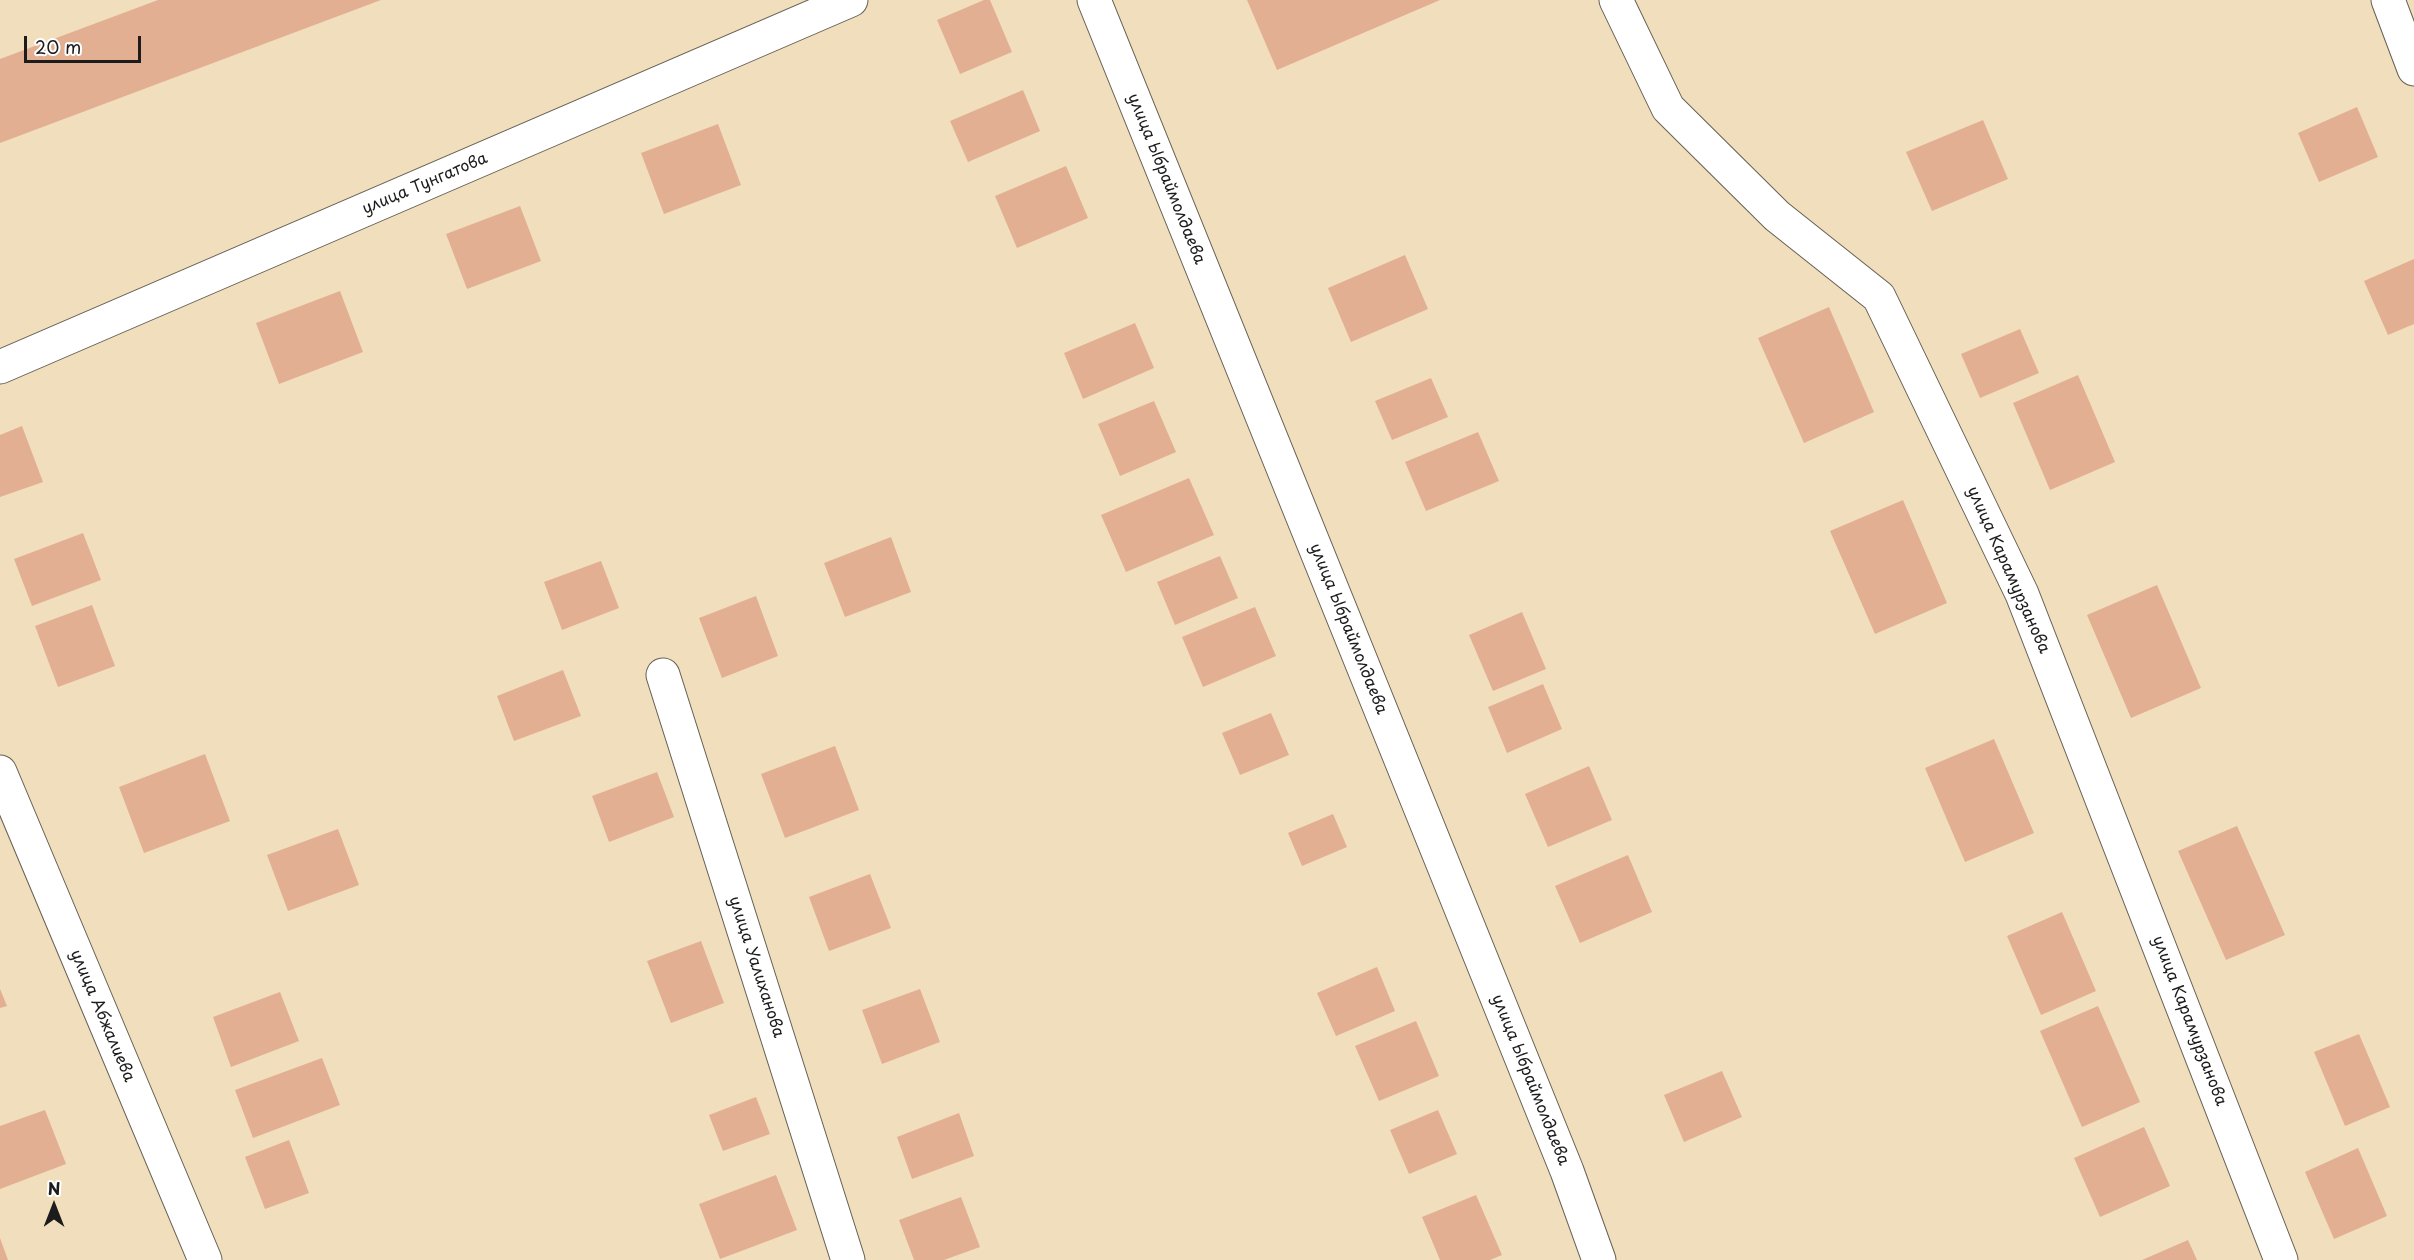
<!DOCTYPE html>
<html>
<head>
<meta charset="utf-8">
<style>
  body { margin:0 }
  #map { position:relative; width:2414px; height:1260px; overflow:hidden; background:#f0debd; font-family:"Playpen Sans",sans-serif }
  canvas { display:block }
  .north { position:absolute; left:24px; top:1176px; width:60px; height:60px; -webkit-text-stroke:4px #fff; paint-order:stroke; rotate:0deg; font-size:16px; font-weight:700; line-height:24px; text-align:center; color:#1c1c1c }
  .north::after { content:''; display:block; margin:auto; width:21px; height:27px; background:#1c1c1c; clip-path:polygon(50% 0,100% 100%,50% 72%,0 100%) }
  .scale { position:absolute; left:24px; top:36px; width:117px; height:27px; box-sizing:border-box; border:3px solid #1c1c1c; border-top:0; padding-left:8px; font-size:18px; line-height:21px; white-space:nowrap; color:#1c1c1c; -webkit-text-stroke:4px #fff; paint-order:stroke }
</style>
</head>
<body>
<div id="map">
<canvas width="2414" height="1260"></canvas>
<div class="north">N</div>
<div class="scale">20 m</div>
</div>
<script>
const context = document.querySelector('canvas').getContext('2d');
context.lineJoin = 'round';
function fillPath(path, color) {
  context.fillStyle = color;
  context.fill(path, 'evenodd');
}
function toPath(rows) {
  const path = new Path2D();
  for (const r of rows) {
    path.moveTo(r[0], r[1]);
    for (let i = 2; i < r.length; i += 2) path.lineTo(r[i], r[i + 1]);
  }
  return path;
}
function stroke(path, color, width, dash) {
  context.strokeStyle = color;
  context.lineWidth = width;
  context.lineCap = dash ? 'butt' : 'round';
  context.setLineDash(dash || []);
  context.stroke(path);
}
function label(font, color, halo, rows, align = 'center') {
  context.font = font + ' "Playpen Sans",sans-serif';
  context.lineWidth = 6;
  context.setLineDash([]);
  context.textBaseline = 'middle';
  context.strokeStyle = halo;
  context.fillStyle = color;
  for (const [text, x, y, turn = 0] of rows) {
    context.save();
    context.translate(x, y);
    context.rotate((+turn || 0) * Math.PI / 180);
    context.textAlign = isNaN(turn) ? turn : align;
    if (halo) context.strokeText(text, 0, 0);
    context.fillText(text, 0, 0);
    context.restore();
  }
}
const building = toPath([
  [158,0,381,0,0,143,0,59],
  [984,0,990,0,1012,52,960,74,937,20],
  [1247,0,1440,0,1277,70],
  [1023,90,1040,131,968,162,950,121],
  [2357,107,2378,157,2319,182,2298,133],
  [1983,120,2008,179,1932,211,1906,152],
  [718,124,741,185,664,214,641,153],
  [1066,166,1088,218,1017,248,995,196],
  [520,206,541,261,467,289,446,234],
  [1405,255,1428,309,1351,342,1328,288],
  [2414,259,2414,324,2388,335,2364,281],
  [340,291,363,352,279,384,256,323],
  [1829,307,1874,412,1804,443,1758,338],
  [1135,323,1154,368,1083,399,1064,353],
  [2020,329,2039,373,1980,398,1961,354],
  [2078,375,2115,462,2050,490,2013,403],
  [1431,378,1448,417,1392,440,1375,401],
  [1154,401,1176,452,1120,476,1098,424],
  [22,426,43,482,0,497,0,435],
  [1478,432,1499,481,1426,511,1405,462],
  [1189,478,1214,535,1126,572,1101,515],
  [1903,500,1947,603,1875,634,1830,531],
  [83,533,101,580,32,606,14,559],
  [891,537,911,592,845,617,824,563],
  [1220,556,1238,598,1175,625,1157,582],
  [601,561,619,608,562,630,544,582],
  [2157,585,2201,688,2131,718,2087,615],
  [756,596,778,656,722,678,699,618],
  [92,605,115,666,58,687,35,626],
  [1255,607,1276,656,1203,687,1182,637],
  [1522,612,1546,669,1493,691,1469,635],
  [563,670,581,716,514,741,497,696],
  [1543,684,1562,729,1507,753,1488,707],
  [1271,713,1289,755,1240,775,1222,733],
  [1994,739,2034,833,1965,862,1925,768],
  [835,746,859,810,785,838,761,774],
  [205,754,230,821,144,853,119,787],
  [1589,766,1612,820,1548,847,1525,794],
  [657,772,674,817,609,842,592,796],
  [1333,814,1347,847,1302,866,1288,833],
  [2237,826,2285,935,2226,960,2178,851],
  [338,829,359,885,288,911,267,855],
  [1628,855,1652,912,1580,943,1555,886],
  [870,874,891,928,829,951,809,897],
  [2062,912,2096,991,2041,1015,2007,936],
  [701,941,724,1003,671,1023,647,961],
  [1377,967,1395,1011,1336,1036,1317,993],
  [0,989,7,1006,0,1008],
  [920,989,940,1042,882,1064,862,1010],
  [280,992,299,1041,231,1067,213,1017],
  [2098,1006,2140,1102,2082,1127,2040,1031],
  [1416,1021,1439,1076,1379,1101,1355,1046],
  [2359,1034,2390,1107,2345,1126,2314,1052],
  [322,1058,340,1105,253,1138,235,1090],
  [1722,1071,1742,1117,1684,1142,1664,1095],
  [756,1097,770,1134,723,1151,709,1115],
  [45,1110,66,1164,0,1189,0,1126],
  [1438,1110,1457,1154,1409,1174,1390,1130],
  [959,1113,974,1156,912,1179,897,1137],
  [2144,1127,2170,1186,2100,1217,2074,1158],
  [289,1140,309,1193,265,1209,245,1157],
  [2358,1148,2387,1216,2334,1239,2305,1172],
  [776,1175,797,1230,720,1259,699,1204],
  [1476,1195,1502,1255,1490,1260,1440,1260,1422,1217],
  [961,1197,980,1247,944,1260,914,1260,899,1220],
  [0,1239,0,1238,8,1260,0,1260],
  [2188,1240,2197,1260,2142,1260]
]);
const minor = toPath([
  [1094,0,1567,1171,1599,1260],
  [1616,0,1668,108,1777,216,1879,297,2022,594,2281,1260],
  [2388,0,2414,69],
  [0,367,851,0],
  [663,675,848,1260],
  [0,772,205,1260]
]);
const streetNames = [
  ["улица Ыбраймолдаева",1166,179,68],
  ["улица Тунгатова",425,184,-23],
  ["улица Карамурзанова",2008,570,66],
  ["улица Ыбраймолдаева",1348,629,68],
  ["улица Уалиханова",756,967,72],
  ["улица Абжалиева",102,1016,67],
  ["улица Карамурзанова",2189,1021,69],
  ["улица Ыбраймолдаева",1530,1080,68]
];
fillPath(building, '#e3af92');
stroke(minor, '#666054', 35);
stroke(minor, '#fff', 33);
label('16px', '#1c1c1c', '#fff', streetNames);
</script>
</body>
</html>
